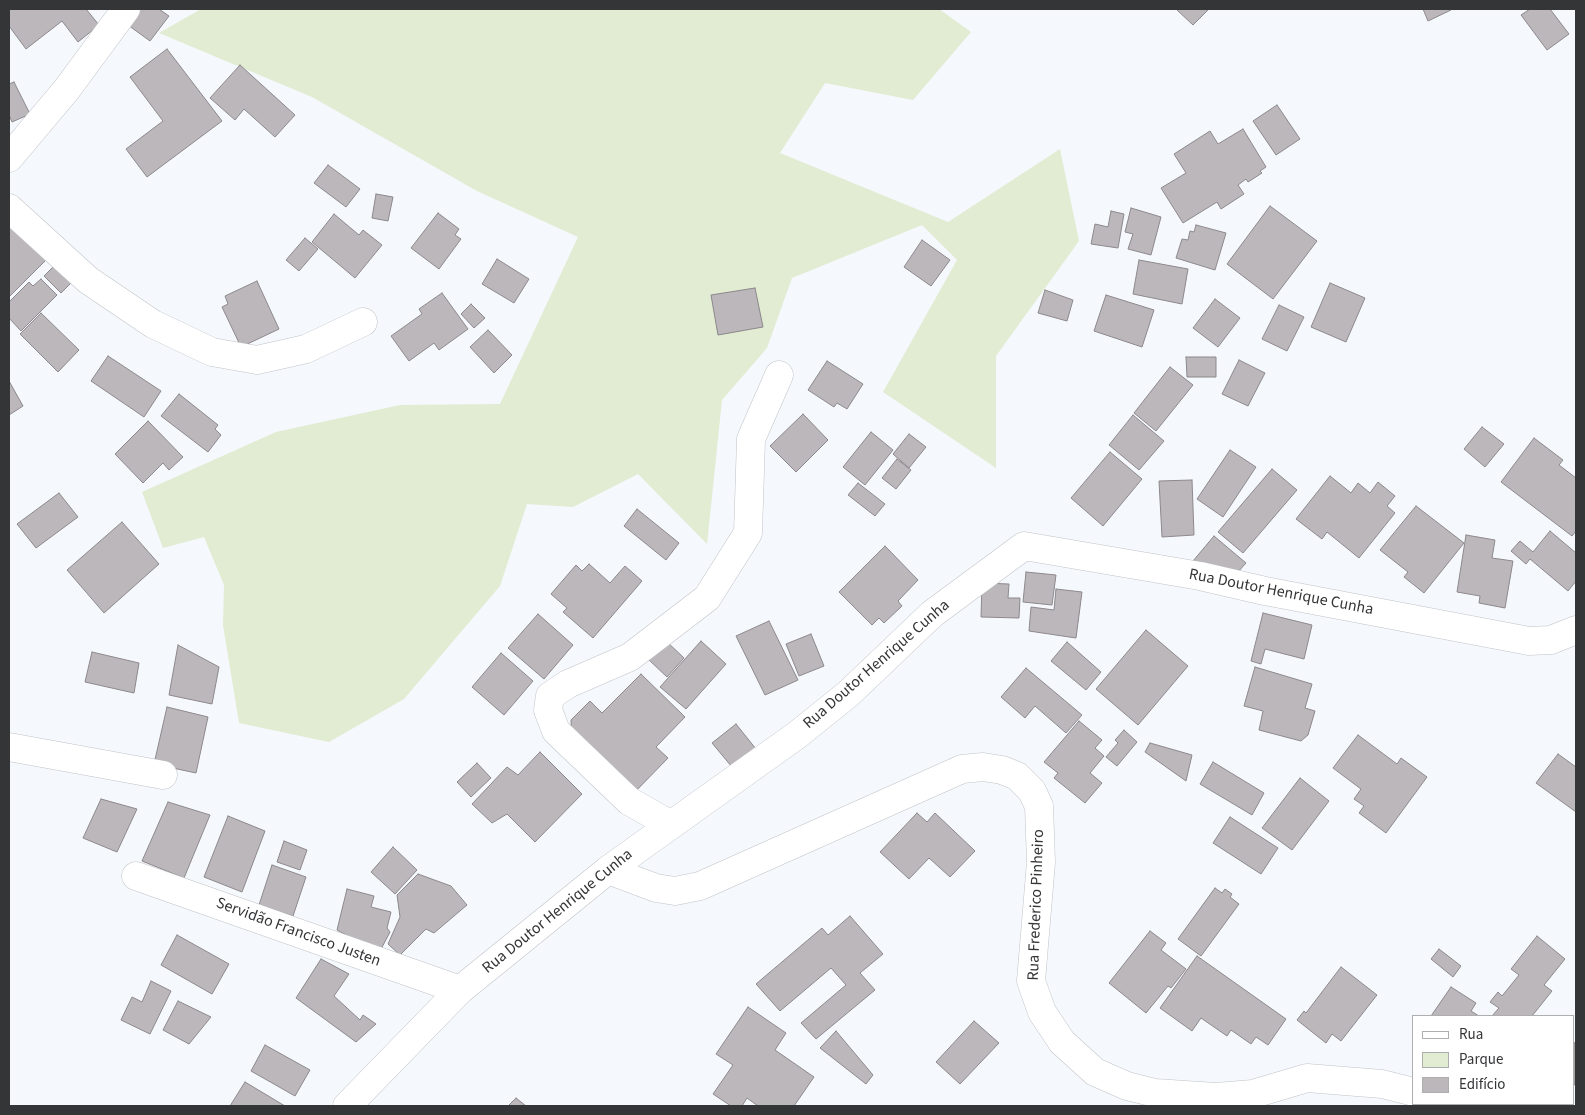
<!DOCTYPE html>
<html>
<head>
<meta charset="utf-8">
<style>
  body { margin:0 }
  #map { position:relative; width:1585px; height:1115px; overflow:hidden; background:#f5f8fc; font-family:"Source Sans 3",sans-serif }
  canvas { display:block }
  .frame { position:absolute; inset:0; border:10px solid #343537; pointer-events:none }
  .legend { position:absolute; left:1412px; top:1015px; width:162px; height:90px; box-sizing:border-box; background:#fff; border:1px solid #aeaeaf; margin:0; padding:6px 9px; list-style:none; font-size:15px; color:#343537 }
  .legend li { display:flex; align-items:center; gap:10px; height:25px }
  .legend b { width:25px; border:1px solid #aeaeaf }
</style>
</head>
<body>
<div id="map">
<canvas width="1585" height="1115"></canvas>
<div class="frame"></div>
<ul class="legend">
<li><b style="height:6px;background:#fff"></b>Rua</li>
<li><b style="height:14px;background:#e1ecd2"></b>Parque</li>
<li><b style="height:14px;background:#bbb7ba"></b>Edifício</li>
</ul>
</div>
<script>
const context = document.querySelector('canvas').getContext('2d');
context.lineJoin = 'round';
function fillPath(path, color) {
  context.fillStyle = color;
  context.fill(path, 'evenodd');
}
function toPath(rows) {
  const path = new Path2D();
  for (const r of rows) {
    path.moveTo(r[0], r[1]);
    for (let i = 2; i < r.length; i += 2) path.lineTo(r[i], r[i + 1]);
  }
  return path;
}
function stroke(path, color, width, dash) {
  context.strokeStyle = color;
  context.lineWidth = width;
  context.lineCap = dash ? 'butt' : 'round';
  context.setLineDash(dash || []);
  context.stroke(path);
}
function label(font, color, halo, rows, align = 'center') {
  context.font = font + ' "Source Sans 3",sans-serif';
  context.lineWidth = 5;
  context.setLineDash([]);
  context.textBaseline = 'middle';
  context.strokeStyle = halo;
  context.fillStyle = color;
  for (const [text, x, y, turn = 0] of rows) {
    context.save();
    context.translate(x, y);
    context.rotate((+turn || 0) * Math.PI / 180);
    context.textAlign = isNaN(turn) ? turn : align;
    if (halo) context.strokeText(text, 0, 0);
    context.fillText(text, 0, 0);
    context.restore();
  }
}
const green = toPath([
  [201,9,939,9,971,32,913,100,825,83,780,153,948,222,1060,149,1079,241,996,356,996,468,883,392,957,260,922,225,792,278,767,348,722,400,707,544,638,474,573,507,527,504,500,586,404,699,329,742,239,723,223,625,224,585,204,537,163,548,142,492,276,432,400,405,500,404,578,237,477,191,312,97,159,33]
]);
const building = toPath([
  [11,9,86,9,99,25,78,42,62,21,26,49,9,26,9,10,11,9],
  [129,9,159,9,169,16,150,41,121,20,129,9],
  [1176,9,1209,9,1193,25,1176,9],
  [1423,9,1450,9,1451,10,1428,21,1423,9],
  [1530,9,1550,9,1569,34,1547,50,1521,15,1530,9],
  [167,49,222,121,147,177,126,149,163,121,130,77,167,49],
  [240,65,295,115,275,137,244,109,235,120,210,98,240,65],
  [14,82,30,114,12,122,9,115,9,84,14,82],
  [1277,105,1300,139,1276,155,1253,121,1277,105],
  [1243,129,1266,167,1260,171,1262,173,1248,182,1246,179,1238,185,1244,194,1221,209,1217,202,1183,223,1161,188,1186,173,1174,154,1210,131,1218,144,1243,129],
  [328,165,360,189,346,207,314,183,328,165],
  [376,194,393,197,388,221,372,218,376,194],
  [1270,206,1317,241,1273,299,1227,264,1270,206],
  [1131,208,1161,217,1151,255,1128,249,1133,234,1125,232,1131,208],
  [9,210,53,253,9,297,9,210],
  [1111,211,1124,214,1118,248,1091,244,1095,224,1108,227,1111,211],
  [438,213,459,229,455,235,461,239,439,269,411,248,438,213],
  [334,214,359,235,363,230,382,245,355,278,312,242,334,214],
  [1196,225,1226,233,1215,270,1176,258,1182,239,1188,240,1190,231,1194,232,1196,225],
  [305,238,318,249,299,271,286,260,305,238],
  [922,240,950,260,931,286,904,267,922,240],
  [497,259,529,279,514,303,482,284,497,259],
  [1139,260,1188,269,1182,304,1133,294,1139,260],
  [58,262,75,279,61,293,44,276,58,262],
  [41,279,57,295,21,331,9,318,9,302,29,282,33,286,41,279],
  [257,281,279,329,241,347,222,307,228,304,225,296,257,281],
  [1330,283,1365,298,1346,342,1311,327,1330,283],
  [755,288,763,327,718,335,711,295,755,288],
  [1045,290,1073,300,1067,321,1038,313,1045,290],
  [442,293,468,329,439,350,434,343,409,361,391,336,422,314,419,309,442,293],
  [1106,295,1154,310,1142,347,1094,331,1106,295],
  [1215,299,1240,318,1218,347,1193,328,1215,299],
  [471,304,485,318,474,328,461,314,471,304],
  [1279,305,1304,317,1287,351,1262,339,1279,305],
  [41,313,79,350,58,372,20,334,41,313],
  [488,330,512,355,494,373,470,347,488,330],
  [108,356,161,391,144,417,91,381,108,356],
  [1186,357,1216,357,1216,377,1187,377,1186,357],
  [1239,360,1265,373,1248,406,1222,394,1239,360],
  [827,361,863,384,847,409,837,403,834,407,808,390,827,361],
  [1170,367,1193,385,1156,431,1134,413,1170,367],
  [9,381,23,406,9,415,9,381],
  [179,394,218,425,215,429,221,435,208,452,161,416,179,394],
  [803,414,828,440,796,472,770,446,803,414],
  [1133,415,1164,441,1139,470,1109,445,1133,415],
  [148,421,183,457,169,470,163,463,143,483,115,454,148,421],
  [1482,427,1504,444,1485,467,1464,449,1482,427],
  [871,432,893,450,865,485,843,467,871,432],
  [909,434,926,447,909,468,893,454,909,434],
  [1534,438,1563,460,1559,465,1576,478,1576,531,1572,536,1501,482,1534,438],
  [1230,450,1256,467,1223,517,1197,499,1230,450],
  [1110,452,1142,479,1103,526,1071,498,1110,452],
  [897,459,911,470,896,489,882,478,897,459],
  [1272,469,1297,490,1243,553,1218,532,1272,469],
  [1330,476,1351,493,1358,483,1370,493,1378,482,1395,496,1387,506,1395,513,1359,558,1327,532,1322,539,1296,519,1330,476],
  [1192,480,1194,535,1162,537,1159,481,1192,480],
  [858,483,885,504,875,516,848,495,858,483],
  [59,493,78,517,36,548,17,524,59,493],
  [1416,506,1464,543,1424,593,1404,577,1408,572,1380,550,1416,506],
  [637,509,679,543,666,560,624,526,637,509],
  [122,522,159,564,104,613,67,570,122,522],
  [1550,531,1576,553,1576,581,1568,591,1530,559,1526,564,1511,551,1520,541,1533,552,1550,531],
  [1466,535,1495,540,1492,558,1513,561,1505,608,1479,603,1480,596,1457,592,1466,535],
  [1214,536,1246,563,1237,573,1193,561,1214,536],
  [885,546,918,580,898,601,902,606,884,623,879,618,872,625,839,592,885,546],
  [589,564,610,583,625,566,642,581,593,638,563,612,567,608,551,594,576,565,582,571,589,564],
  [1026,572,1056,575,1052,605,1023,602,1026,572],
  [982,583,1009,584,1008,598,1020,598,1019,618,981,617,982,583],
  [1056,589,1082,592,1076,638,1029,631,1031,607,1054,610,1056,589],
  [1263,613,1312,625,1304,659,1265,649,1261,664,1251,661,1263,613],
  [538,614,573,645,544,679,508,648,538,614],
  [769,621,798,680,765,695,736,636,769,621],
  [1146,630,1188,666,1138,725,1096,689,1146,630],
  [811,634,824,666,799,676,786,644,811,634],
  [664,639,684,658,667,677,647,658,664,639],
  [701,641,726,664,686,709,660,687,701,641],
  [1067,642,1101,672,1086,690,1051,661,1067,642],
  [178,645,219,667,212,704,169,695,178,645],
  [92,652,139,663,134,693,85,682,92,652],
  [501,653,533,681,504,715,472,687,501,653],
  [1255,667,1312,684,1305,708,1315,711,1308,735,1301,741,1259,730,1263,711,1244,706,1255,667],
  [1026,668,1082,715,1066,733,1035,706,1025,718,1001,697,1026,668],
  [641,674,685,717,656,747,668,758,631,796,572,739,571,720,590,701,602,713,641,674],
  [167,707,208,717,196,773,154,764,167,707],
  [1079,721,1102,740,1095,748,1104,756,1090,773,1102,783,1085,803,1054,778,1058,773,1044,762,1079,721],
  [736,724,756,749,732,767,712,743,736,724],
  [1124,730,1137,742,1117,766,1106,757,1118,743,1115,740,1124,730],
  [1358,735,1397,764,1401,758,1427,777,1386,833,1359,813,1364,806,1354,799,1361,789,1333,768,1358,735],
  [1150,743,1192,755,1186,781,1145,752,1150,743],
  [540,752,582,794,535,842,507,814,492,823,472,804,507,767,518,775,540,752],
  [1558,754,1576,767,1576,812,1536,783,1558,754],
  [1213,762,1264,793,1252,815,1200,784,1213,762],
  [477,763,491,778,471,797,457,782,477,763],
  [1300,778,1329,801,1292,850,1262,828,1300,778],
  [101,799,137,809,117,852,83,838,101,799],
  [168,802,210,815,184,878,142,861,168,802],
  [917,813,927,822,935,813,975,851,950,877,929,858,909,879,880,852,917,813],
  [228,816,265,831,242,892,204,877,228,816],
  [1230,817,1278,848,1261,874,1213,843,1230,817],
  [284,841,307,850,300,870,277,862,284,841],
  [393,847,417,870,395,894,371,872,393,847],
  [272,865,306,877,293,916,259,905,272,865],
  [418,874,451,886,467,905,434,933,426,929,400,955,388,944,400,917,397,895,418,874],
  [1215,888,1222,893,1225,889,1232,894,1230,897,1239,904,1201,956,1178,939,1215,888],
  [347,889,374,896,371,907,391,912,387,928,390,932,379,953,337,930,347,889],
  [850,916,883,954,860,973,875,990,816,1039,801,1023,846,985,831,968,780,1011,756,984,822,928,828,935,850,916],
  [1150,931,1166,943,1161,950,1186,969,1171,988,1168,986,1146,1013,1109,983,1150,931],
  [177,935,229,964,212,994,161,965,177,935],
  [1537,936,1565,959,1544,985,1552,991,1532,1016,1492,1016,1499,1008,1490,1002,1498,992,1502,996,1519,975,1511,969,1537,936],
  [1439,949,1461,966,1453,977,1431,959,1439,949],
  [1197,956,1286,1019,1268,1045,1256,1037,1251,1044,1231,1030,1227,1036,1201,1018,1192,1031,1160,1008,1197,956],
  [321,959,349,974,334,996,360,1020,363,1015,376,1024,356,1042,296,998,321,959],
  [1341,967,1377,995,1341,1041,1332,1034,1326,1043,1297,1020,1304,1011,1306,1013,1341,967],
  [151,981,171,991,150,1034,121,1020,132,997,142,1002,151,981],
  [1451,987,1476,1003,1471,1011,1479,1016,1431,1016,1451,987],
  [178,1001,211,1017,189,1044,163,1030,178,1001],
  [748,1007,786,1033,775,1050,814,1077,794,1106,758,1106,747,1098,742,1106,731,1106,713,1094,733,1065,716,1054,748,1007],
  [974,1021,999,1043,960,1084,936,1062,974,1021],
  [836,1031,873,1075,866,1084,820,1048,836,1031],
  [1576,1042,1576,1084,1574,1085,1574,1043,1576,1042],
  [265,1045,310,1070,295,1096,251,1071,265,1045],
  [245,1082,285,1106,230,1106,245,1082],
  [516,1098,526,1106,508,1106,516,1098]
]);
const minor = toPath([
  [9,158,67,89,126,9],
  [9,208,88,280,153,324,212,352,257,360,306,349,363,322],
  [9,747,163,775],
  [671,825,629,801,556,731,548,710,550,696,568,684,630,657,707,598,748,533,751,439,779,375],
  [608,870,656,888,675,891,700,886,962,769,983,767,1002,770,1017,776,1032,791,1039,806,1041,862,1031,981,1042,1012,1062,1042,1095,1072,1127,1086,1155,1093,1216,1097,1237,1106],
  [136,876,460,990],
  [1216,1097,1253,1094,1307,1078,1382,1084,1414,1092],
  [1460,1104,1469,1106],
  [347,1106,460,990,608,870,797,735,848,694,932,614,1024,546,1200,576,1265,591,1529,641,1551,640,1576,630]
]);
const streetNames = [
  ["Rua Doutor Henrique Cunha",1281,593,11],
  ["Rua Doutor Henrique Cunha",877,665,-41],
  ["Rua Frederico Pinheiro",1037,905,-88],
  ["Rua Doutor Henrique Cunha",558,912,-39],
  ["Servidão Francisco Justen",298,933,20]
];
fillPath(green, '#e1ecd2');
fillPath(building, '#bbb7ba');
stroke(building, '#8c888b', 1);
stroke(minor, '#c0c3c7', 29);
stroke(minor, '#fff', 28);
label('16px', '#343537', '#fff', streetNames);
</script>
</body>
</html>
